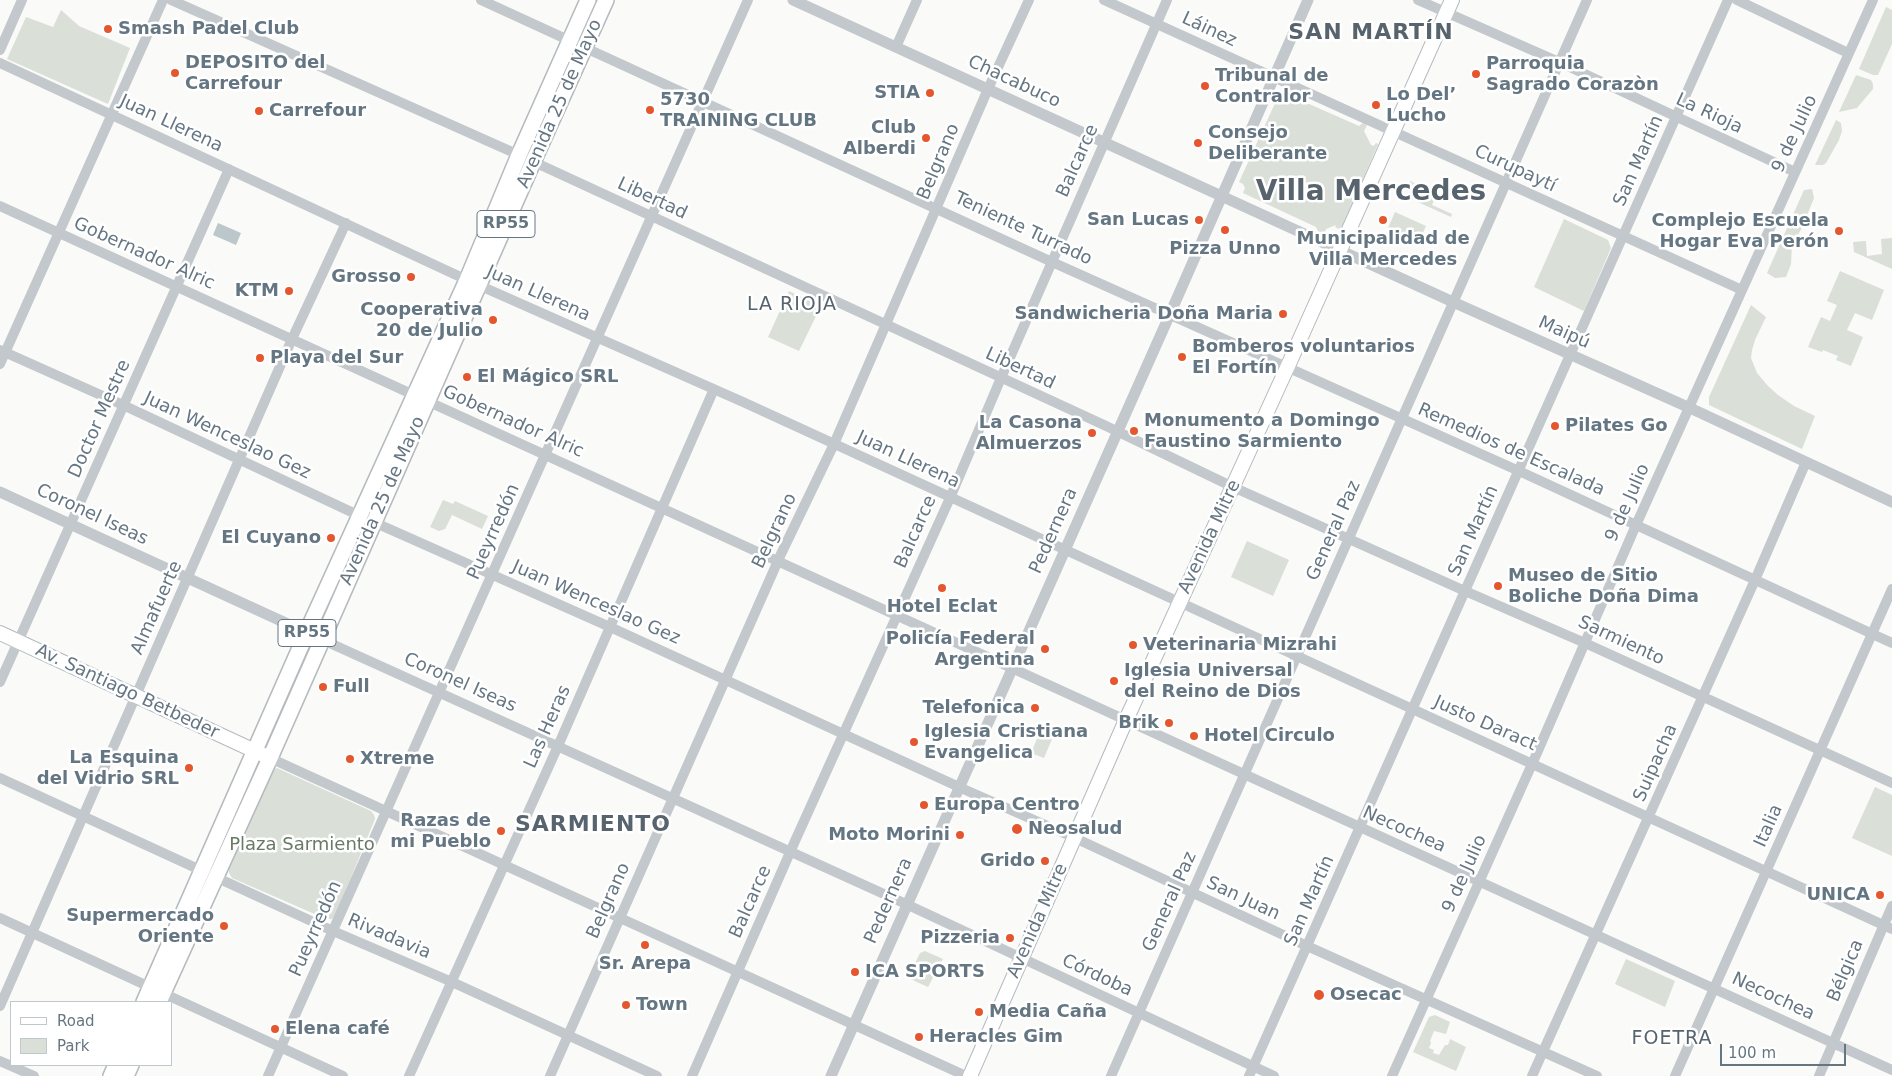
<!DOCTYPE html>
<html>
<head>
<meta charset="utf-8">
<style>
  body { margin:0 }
  #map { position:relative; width:1892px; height:1076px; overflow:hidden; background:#fafaf8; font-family:"DejaVu Sans",sans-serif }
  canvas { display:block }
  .legend { position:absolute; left:10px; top:1001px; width:162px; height:65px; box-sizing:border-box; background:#fff; border:1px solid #c1c8cd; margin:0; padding:6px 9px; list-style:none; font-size:15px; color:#657683 }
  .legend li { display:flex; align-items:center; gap:10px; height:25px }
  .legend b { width:25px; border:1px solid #c1c8cd }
  .scale { position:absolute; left:1720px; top:1044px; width:126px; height:22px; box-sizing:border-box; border:2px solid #657683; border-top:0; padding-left:6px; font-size:15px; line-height:18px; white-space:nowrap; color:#657683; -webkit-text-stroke:4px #fff; paint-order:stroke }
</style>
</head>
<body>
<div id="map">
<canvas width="1892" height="1076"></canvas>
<ul class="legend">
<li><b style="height:6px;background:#fff"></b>Road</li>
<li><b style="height:14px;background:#dadfd7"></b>Park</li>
</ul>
<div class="scale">100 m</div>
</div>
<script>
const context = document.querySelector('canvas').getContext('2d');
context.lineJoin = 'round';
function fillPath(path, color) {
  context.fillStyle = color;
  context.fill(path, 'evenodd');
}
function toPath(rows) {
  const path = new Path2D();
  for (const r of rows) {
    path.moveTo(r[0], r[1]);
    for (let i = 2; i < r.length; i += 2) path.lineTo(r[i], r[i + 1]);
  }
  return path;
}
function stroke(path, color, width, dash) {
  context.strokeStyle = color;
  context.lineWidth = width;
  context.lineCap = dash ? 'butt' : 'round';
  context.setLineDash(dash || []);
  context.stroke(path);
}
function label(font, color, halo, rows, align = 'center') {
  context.font = font + ' "DejaVu Sans",sans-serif';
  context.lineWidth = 5;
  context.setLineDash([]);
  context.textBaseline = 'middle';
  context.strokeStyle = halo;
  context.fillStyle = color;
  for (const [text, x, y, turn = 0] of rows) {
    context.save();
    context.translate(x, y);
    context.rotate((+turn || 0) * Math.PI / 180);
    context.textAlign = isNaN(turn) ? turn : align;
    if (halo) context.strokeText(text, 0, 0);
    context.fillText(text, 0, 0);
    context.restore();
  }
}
const green = toPath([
  [1886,7,1892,10,1892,44,1878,75,1873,75,1859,69],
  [61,10,79,26,130,48,108,104,7,59,26,17,53,27],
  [1856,75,1871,80,1873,84,1873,89,1857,108,1839,112],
  [1291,96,1359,126,1363,123,1367,125,1364,131,1371,145,1374,146,1376,143,1378,144,1341,230,1335,227,1336,225,1326,229,1324,235,1319,233,1316,227,1243,193,1245,188,1243,184,1239,182,1276,101,1280,102,1290,99],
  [1836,120,1841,123,1842,131,1839,140,1826,163,1823,165,1815,165],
  [1410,181,1437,194,1432,205,1452,214,1451,217,1411,199,1414,193,1406,190],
  [1812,189,1814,198,1802,228,1792,245,1791,264,1786,277,1775,278,1767,273,1804,190],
  [1395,212,1426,226,1419,241,1388,228],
  [1564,219,1608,240,1611,248,1584,311,1534,287],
  [1892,238,1892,269,1854,252,1853,242,1866,241,1867,256,1882,254,1881,239],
  [1840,271,1884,290,1872,320,1855,313,1847,330,1863,337,1851,366,1836,360,1838,356,1823,350,1822,352,1808,347,1821,317,1830,321,1837,305,1827,301],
  [789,291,821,306,799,351,768,337],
  [1751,305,1766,317,1755,340,1752,350,1751,358,1757,373,1768,386,1778,395,1794,406,1815,416,1802,449,1709,405,1709,397],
  [443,500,453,504,455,501,488,516,482,529,452,515,445,529,439,531,430,527],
  [1247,541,1289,560,1273,596,1231,577],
  [1039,734,1052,739,1044,758,1031,753],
  [277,768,371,811,374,815,375,819,335,916,332,919,326,919,232,878,229,873,229,868,270,771],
  [1875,787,1892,795,1892,856,1852,838],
  [925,951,943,959,928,987,908,978,920,953],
  [1626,959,1675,981,1665,1007,1615,984],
  [1435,1015,1450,1022,1446,1034,1434,1031,1430,1041,1431,1043,1429,1048,1434,1050,1433,1053,1439,1055,1445,1045,1448,1045,1450,1039,1466,1047,1456,1071,1413,1052,1429,1017]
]);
const water = toPath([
  [218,223,241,233,236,245,213,235]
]);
const minor = toPath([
  [171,0,519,155,1104,425,1233,487,1465,591,1585,643,1892,783],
  [481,0,1052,262,1519,471,1892,643],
  [1104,0,1742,290],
  [1418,0,1559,62,1795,172],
  [1737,0,1848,53],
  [896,47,917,0],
  [0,50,22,0],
  [0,63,467,280,743,402,1892,929],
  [0,206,1892,1070],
  [0,350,123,405,360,516,610,627,970,792,1075,838,1307,946,1597,1076],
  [0,364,163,0],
  [323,640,906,904,1274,1076],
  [0,682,229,169],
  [270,758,966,1076],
  [0,778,333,931,452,982,657,1076],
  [0,918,343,1076],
  [0,1006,292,339,346,223],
  [0,1061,34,1076],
  [268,1076,748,0],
  [409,1076,558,746,714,389],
  [550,1076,781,554,834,444,988,89,1029,0],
  [692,1076,795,841,950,498,1001,378,1167,0],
  [1111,1076,1587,0],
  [1249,1076,1728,0],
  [1392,1076,1537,753,1636,525,1873,0],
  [1532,1076,1755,580,1806,462],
  [1675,1076,1892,589],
  [1819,1076,1892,906]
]);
const tertiary = toPath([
  [793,0,1453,302,1690,408,1892,502],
  [0,492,314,636],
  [831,1076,1170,314,1308,0]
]);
const secondary = toPath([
  [0,633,270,758],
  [970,1076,1126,720,1287,368,1452,0]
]);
const primary = toPath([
  [144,1002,311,623,467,280,519,155,588,0],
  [159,1002,270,758,533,162,606,0],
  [111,1076,116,1065],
  [126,1076,131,1065]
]);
const markers = [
  [108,29,5,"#e4572e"],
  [175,73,5,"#e4572e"],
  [1476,74,5,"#e4572e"],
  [1205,86,5,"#e4572e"],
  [930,93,5,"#e4572e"],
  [1376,105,5,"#e4572e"],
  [650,110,5,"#e4572e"],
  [259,111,5,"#e4572e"],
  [926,138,5,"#e4572e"],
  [1198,143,5,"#e4572e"],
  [1199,220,5,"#e4572e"],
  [1383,220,5,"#e4572e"],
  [1225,230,5,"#e4572e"],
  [1839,231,5,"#e4572e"],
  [411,277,5,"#e4572e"],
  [289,291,5,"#e4572e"],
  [1283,314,5,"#e4572e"],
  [493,320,5,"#e4572e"],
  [1182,357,5,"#e4572e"],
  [260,358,5,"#e4572e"],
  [467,377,5,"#e4572e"],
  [1555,426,5,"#e4572e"],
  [1134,431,5,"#e4572e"],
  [1092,433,5,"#e4572e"],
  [331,538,5,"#e4572e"],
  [1498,586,5,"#e4572e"],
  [942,588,5,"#e4572e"],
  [1133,645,5,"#e4572e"],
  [1045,649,5,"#e4572e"],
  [1114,681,5,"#e4572e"],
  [323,687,5,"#e4572e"],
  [1035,708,5,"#e4572e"],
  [1169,723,5,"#e4572e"],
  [1194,736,5,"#e4572e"],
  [914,742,5,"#e4572e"],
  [350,759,5,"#e4572e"],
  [189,768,5,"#e4572e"],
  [924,805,5,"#e4572e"],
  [1017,829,6,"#e4572e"],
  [501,831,5,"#e4572e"],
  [960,835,5,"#e4572e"],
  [1045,861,5,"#e4572e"],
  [1880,895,5,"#e4572e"],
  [224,926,5,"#e4572e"],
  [1010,938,5,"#e4572e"],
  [645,945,5,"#e4572e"],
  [855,972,5,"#e4572e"],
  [1319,995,6,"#e4572e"],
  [626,1005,5,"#e4572e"],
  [979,1012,5,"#e4572e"],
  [275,1029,5,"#e4572e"],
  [919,1037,5,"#e4572e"]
];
const shields = [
  [506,224,58],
  [307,633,58]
];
const shieldNames = [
  ["RP55",506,224],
  ["RP55",307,633]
];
const poiNames = [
  ["Smash Padel Club",118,29],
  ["DEPOSITO del",185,63],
  ["Carrefour",185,84],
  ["Parroquia",1486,64],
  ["Sagrado Corazòn",1486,85],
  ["Tribunal de",1215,76],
  ["Contralor",1215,97],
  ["STIA",920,93,"right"],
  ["Lo Del’",1386,95],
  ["Lucho",1386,116],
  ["5730",660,100],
  ["TRAINING CLUB",660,121],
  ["Carrefour",269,111],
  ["Club",916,128,"right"],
  ["Alberdi",916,149,"right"],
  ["Consejo",1208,133],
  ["Deliberante",1208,154],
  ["San Lucas",1189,220,"right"],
  ["Complejo Escuela",1829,221,"right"],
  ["Hogar Eva Perón",1829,242,"right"],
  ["Municipalidad de",1383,239,"center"],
  ["Villa Mercedes",1383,260,"center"],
  ["Pizza Unno",1225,249,"center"],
  ["Grosso",401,277,"right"],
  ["KTM",279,291,"right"],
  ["Cooperativa",483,310,"right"],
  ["20 de Julio",483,331,"right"],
  ["Sandwicheria Doña Maria",1273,314,"right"],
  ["Bomberos voluntarios",1192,347],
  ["El Fortín",1192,368],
  ["Playa del Sur",270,358],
  ["El Mágico SRL",477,377],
  ["Monumento a Domingo",1144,421],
  ["Faustino Sarmiento",1144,442],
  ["La Casona",1082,423,"right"],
  ["Almuerzos",1082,444,"right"],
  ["Pilates Go",1565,426],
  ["El Cuyano",321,538,"right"],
  ["Museo de Sitio",1508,576],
  ["Boliche Doña Dima",1508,597],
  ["Hotel Eclat",942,607,"center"],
  ["Policía Federal",1035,639,"right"],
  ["Argentina",1035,660,"right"],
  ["Veterinaria Mizrahi",1143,645],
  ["Iglesia Universal",1124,671],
  ["del Reino de Dios",1124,692],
  ["Full",333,687],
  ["Telefonica",1025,708,"right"],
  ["Brik",1159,723,"right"],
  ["Iglesia Cristiana",924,732],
  ["Evangelica",924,753],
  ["Hotel Circulo",1204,736],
  ["La Esquina",179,758,"right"],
  ["del Vidrio SRL",179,779,"right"],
  ["Xtreme",360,759],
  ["Europa Centro",934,805],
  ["Razas de",491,821,"right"],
  ["mi Pueblo",491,842,"right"],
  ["Neosalud",1028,829],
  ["Moto Morini",950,835,"right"],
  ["Grido",1035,861,"right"],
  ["UNICA",1870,895,"right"],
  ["Supermercado",214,916,"right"],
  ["Oriente",214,937,"right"],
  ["Pizzeria",1000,938,"right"],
  ["Sr. Arepa",645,964,"center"],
  ["ICA SPORTS",865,972],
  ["Osecac",1330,995],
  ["Town",636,1005],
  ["Media Caña",989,1012],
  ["Elena café",285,1029],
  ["Heracles Gim",929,1037]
];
const streetNames = [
  ["Láinez",1209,30,25],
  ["Chacabuco",1014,82,25],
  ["Avenida 25 de Mayo",560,104,-66],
  ["La Rioja",1709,114,25],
  ["Juan Llerena",171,124,25],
  ["9 de Julio",1795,134,-65],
  ["Balcarce",1078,161,-66],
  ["San Martín",1639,161,-66],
  ["Belgrano",939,162,-67],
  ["Curupaytí",1515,169,25],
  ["Libertad",652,199,25],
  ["Teniente Turrado",1023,229,25],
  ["Gobernador Alric",144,254,24],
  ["Juan Llerena",538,294,24],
  ["Maipú",1564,333,24],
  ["Libertad",1020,369,25],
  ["Doctor Mestre",100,419,-66],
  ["Gobernador Alric",513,422,24],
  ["Juan Wenceslao Gez",227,436,25],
  ["Remedios de Escalada",1511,450,24],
  ["Juan Llerena",908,460,25],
  ["Avenida 25 de Mayo",383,501,-66],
  ["9 de Julio",1628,503,-66],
  ["Coronel Iseas",92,515,25],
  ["Belgrano",775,531,-65],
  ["Pedernera",1054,531,-66],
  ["General Paz",1334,531,-66],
  ["San Martín",1474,531,-66],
  ["Pueyrredón",494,532,-66],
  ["Balcarce",916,532,-66],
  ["Avenida Mitre",1210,537,-65],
  ["Juan Wenceslao Gez",596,603,24],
  ["Almafuerte",157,608,-66],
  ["Sarmiento",1621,641,25],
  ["Coronel Iseas",460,683,24],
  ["Av. Santiago Betbeder",127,692,25],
  ["Justo Daract",1485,724,24],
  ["Las Heras",548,727,-66],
  ["Suipacha",1656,763,-66],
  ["Italia",1769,826,-66],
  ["Necochea",1404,830,24],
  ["9 de Julio",1465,874,-66],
  ["San Juan",1243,899,25],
  ["Belgrano",609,901,-66],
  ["Pedernera",889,901,-66],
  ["San Martín",1310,901,-66],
  ["Balcarce",751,902,-66],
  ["General Paz",1170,902,-66],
  ["Avenida Mitre",1038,921,-66],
  ["Pueyrredón",316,929,-66],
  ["Rivadavia",389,937,23],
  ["Bélgica",1846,971,-67],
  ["Córdoba",1097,976,25],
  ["Necochea",1773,997,25]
];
const parkNames = [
  ["Plaza Sarmiento",302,845]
];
const neighbourhoodNames = [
  ["LA RIOJA",792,305],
  ["FOETRA",1672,1039]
];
const districtNames = [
  ["SAN MARTÍN",1371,33],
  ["SARMIENTO",593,825]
];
const townNames = [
  ["Villa Mercedes",1371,193]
];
fillPath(green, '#dadfd7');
fillPath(water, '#bbc7cb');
stroke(secondary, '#b3babf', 16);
stroke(primary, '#b5babe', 18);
stroke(minor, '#c3c8cc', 10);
stroke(tertiary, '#c3c8cc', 11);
stroke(secondary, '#fff', 14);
stroke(primary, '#fff', 15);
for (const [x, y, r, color] of markers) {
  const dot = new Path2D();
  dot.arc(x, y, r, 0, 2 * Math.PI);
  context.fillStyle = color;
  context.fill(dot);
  stroke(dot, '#fff', 2);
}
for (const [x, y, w] of shields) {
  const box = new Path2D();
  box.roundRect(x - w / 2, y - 13.5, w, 27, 4);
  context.fillStyle = '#fff';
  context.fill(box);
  stroke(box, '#657683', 1);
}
label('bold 16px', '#657683', null, shieldNames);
label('bold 18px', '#657683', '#fff', poiNames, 'left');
label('18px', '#657683', '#fff', streetNames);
label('18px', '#687a64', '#fff', parkNames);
context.letterSpacing = '1px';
label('19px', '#57646e', '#fff', neighbourhoodNames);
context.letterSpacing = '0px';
context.letterSpacing = '1px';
label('bold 22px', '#57646e', '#fff', districtNames);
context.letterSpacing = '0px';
label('bold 28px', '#57646e', '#fff', townNames);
</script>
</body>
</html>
